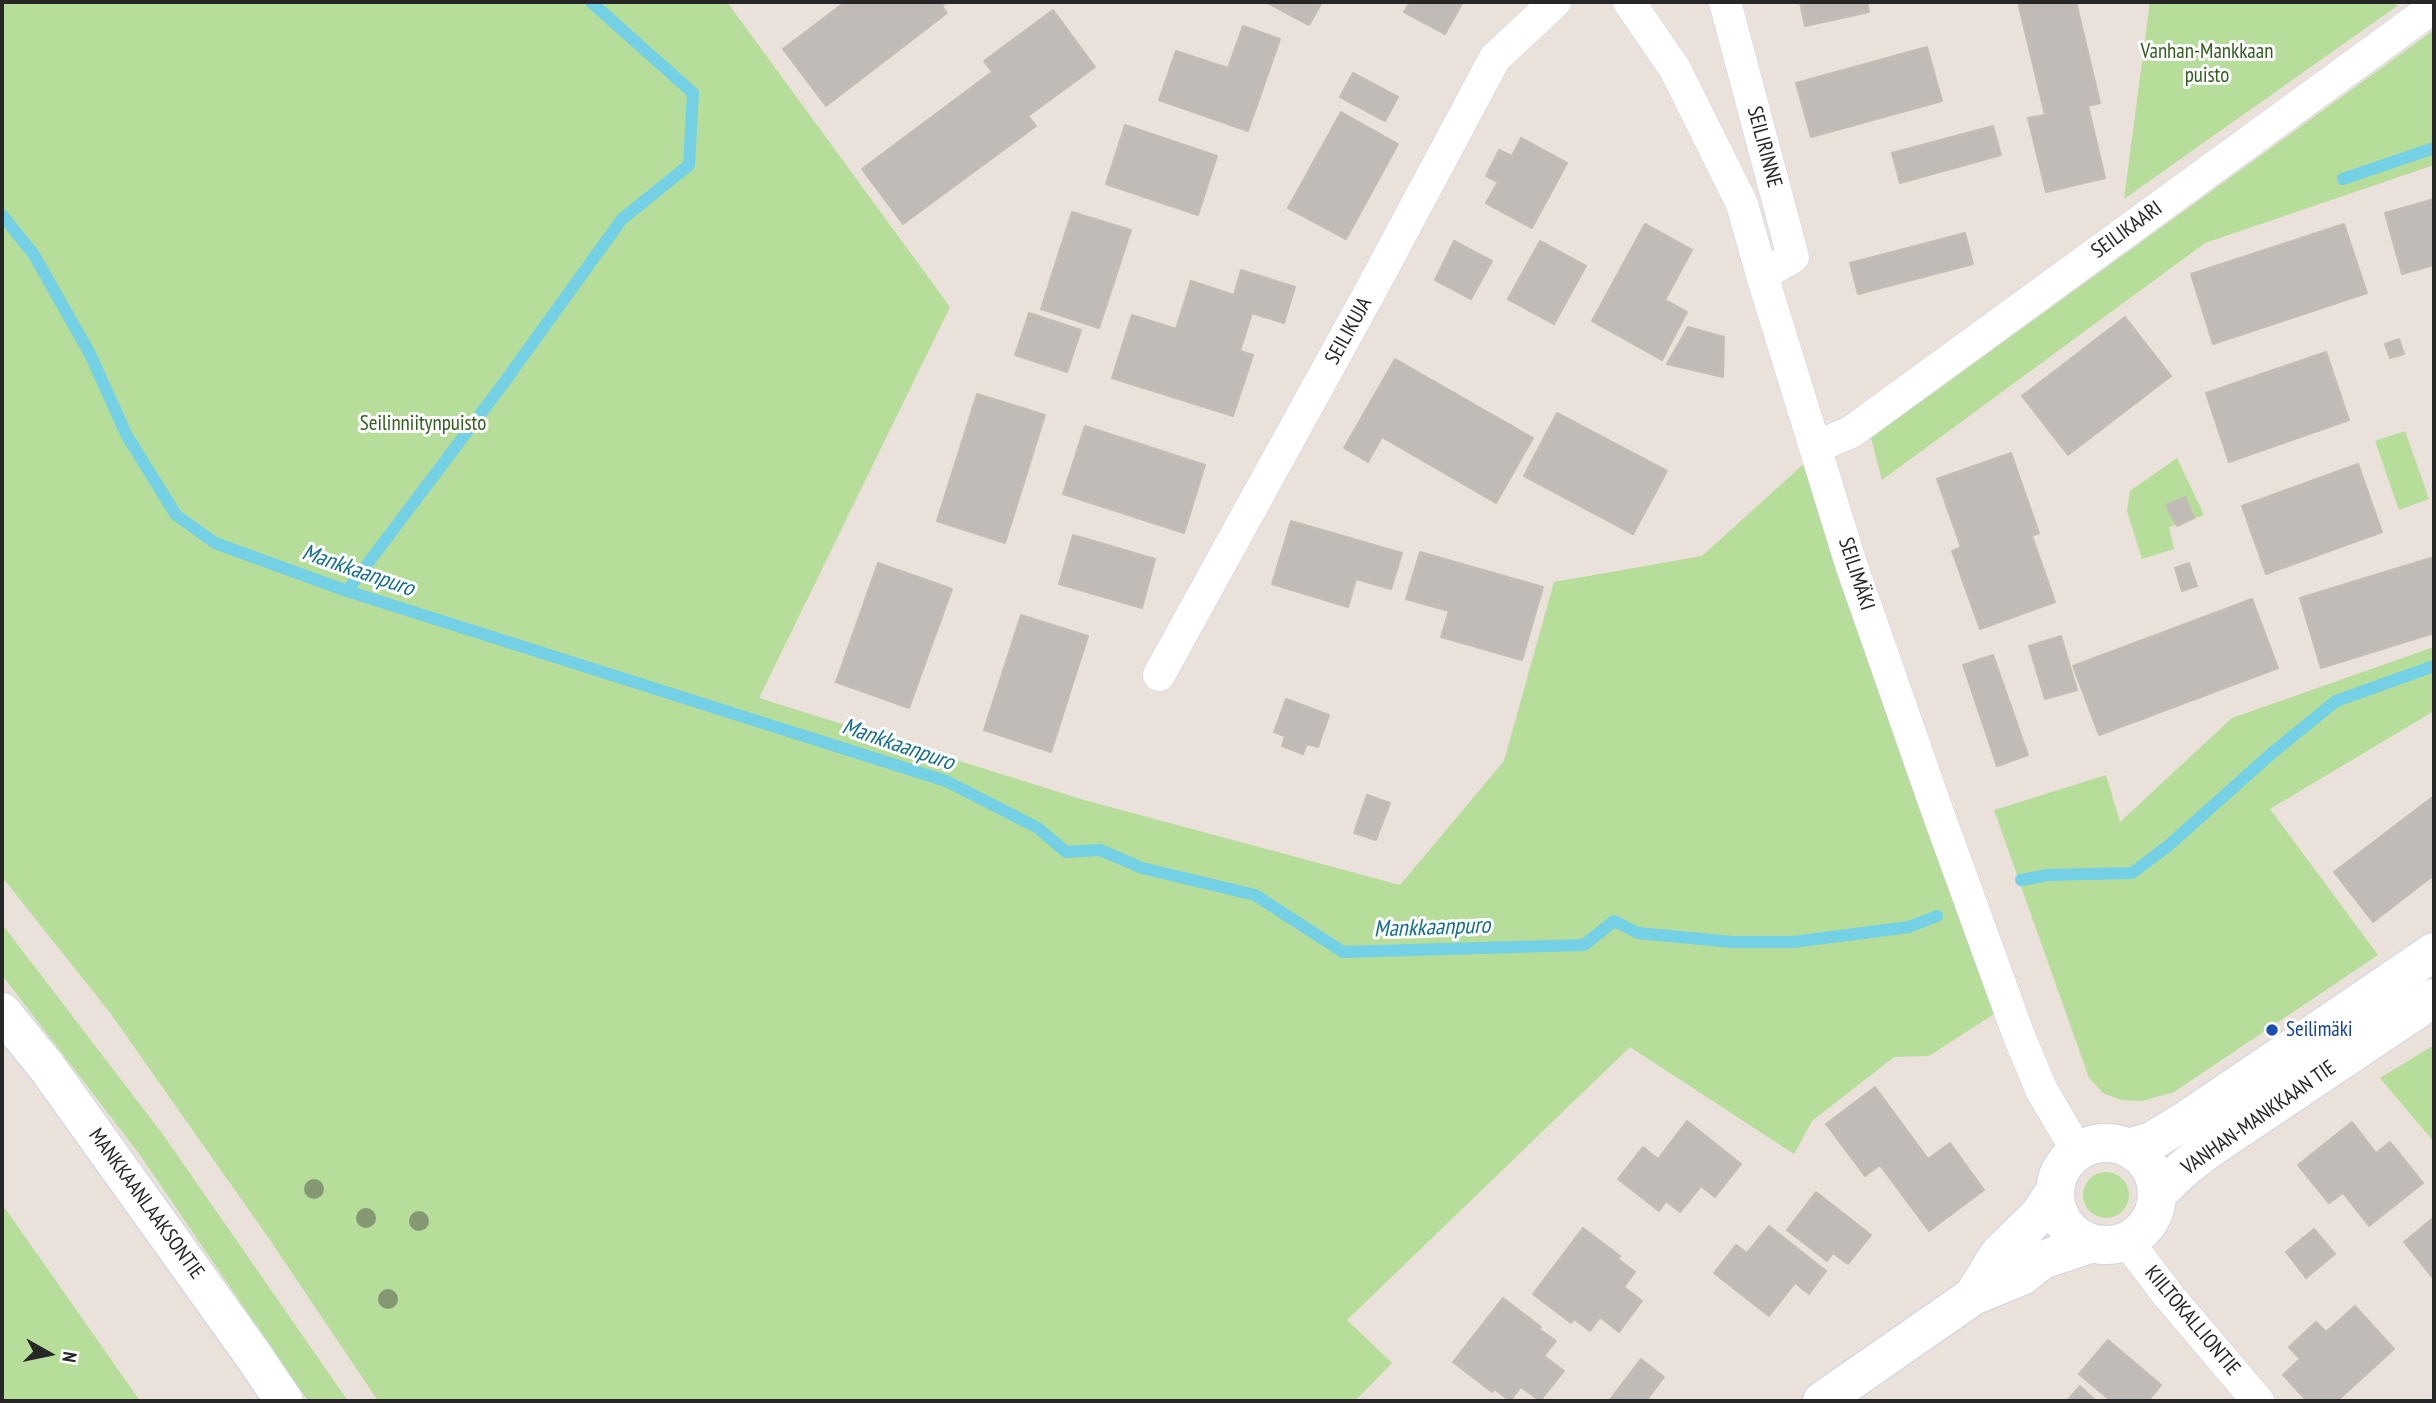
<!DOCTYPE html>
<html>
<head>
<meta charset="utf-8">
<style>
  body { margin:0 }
  #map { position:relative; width:2436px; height:1403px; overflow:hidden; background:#e9e1da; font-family:"PT Sans Narrow",sans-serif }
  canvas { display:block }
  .frame { position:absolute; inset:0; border:4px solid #272727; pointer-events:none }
  .north { position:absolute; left:14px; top:1319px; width:70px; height:70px; -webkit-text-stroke:5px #fff; paint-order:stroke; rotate:99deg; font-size:19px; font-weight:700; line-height:28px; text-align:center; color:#272727 }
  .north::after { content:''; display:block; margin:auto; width:24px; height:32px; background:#272727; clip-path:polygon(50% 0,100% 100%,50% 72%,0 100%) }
</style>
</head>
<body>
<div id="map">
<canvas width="2436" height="1403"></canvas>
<div class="frame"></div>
<div class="north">N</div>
</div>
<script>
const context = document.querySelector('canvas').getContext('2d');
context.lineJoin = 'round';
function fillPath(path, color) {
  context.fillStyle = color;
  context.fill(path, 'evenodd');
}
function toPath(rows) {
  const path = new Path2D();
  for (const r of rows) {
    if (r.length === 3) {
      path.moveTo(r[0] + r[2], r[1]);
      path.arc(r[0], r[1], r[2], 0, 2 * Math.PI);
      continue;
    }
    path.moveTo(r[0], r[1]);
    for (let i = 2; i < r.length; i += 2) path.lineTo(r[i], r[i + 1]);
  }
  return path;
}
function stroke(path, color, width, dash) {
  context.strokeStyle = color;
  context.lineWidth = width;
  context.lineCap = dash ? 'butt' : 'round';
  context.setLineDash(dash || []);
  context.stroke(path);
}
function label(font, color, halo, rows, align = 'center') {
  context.font = font + ' "PT Sans Narrow",sans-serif';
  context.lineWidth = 6;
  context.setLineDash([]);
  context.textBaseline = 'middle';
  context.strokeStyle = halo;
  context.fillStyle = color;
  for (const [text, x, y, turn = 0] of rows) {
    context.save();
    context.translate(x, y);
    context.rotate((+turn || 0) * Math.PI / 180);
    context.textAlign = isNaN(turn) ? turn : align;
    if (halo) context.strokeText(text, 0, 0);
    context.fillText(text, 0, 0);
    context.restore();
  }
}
const green = toPath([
  [2,2,727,2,950,307,759,698,1084,800,1400,885,1504,761,1554,582,1702,556,1807,461,1951,892,1994,1014,1929,1056,1894,1057,1812,1121,1794,1154,1630,1047,1347,1320,1392,1363,1355,1401,378,1401,270,1240,111,1014,2,877],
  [2150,2,2395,2,2397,6,2124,199],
  [2434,30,2434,165,2205,243,1882,480,1871,438],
  [2405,431,2429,499,2399,510,2375,441],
  [2177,458,2204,515,2169,527,2174,549,2142,559,2127,511,2130,491],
  [2434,647,2434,711,2270,809,2378,955,2174,1092,2142,1101,2121,1100,2103,1093,2089,1078,1994,810,2106,775,2120,822,2232,718],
  [2,924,164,1136,348,1401,308,1401,140,1155,2,975],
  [2434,1045,2434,1142,2380,1078],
  [2106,1195,23],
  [2,1204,9,1214,140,1401,2,1401]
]);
const stream = toPath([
  [2343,179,2434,148],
  [2,215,34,255,90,354,127,436,176,515,215,543,347,591,946,781,1038,828,1066,852,1100,850,1142,868,1255,895,1343,952,1584,945,1614,921,1638,933,1732,942,1793,942,1909,927,1937,916],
  [347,591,503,384,622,219,689,165,693,93,591,2],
  [2021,880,2048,875,2132,873,2168,846,2272,753,2336,701,2434,666]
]);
const building = toPath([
  [845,2,948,2,942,6,947,13,826,106,783,49,845,2],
  [1266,2,1322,2,1309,25,1266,2],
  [1410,2,1463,2,1445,34,1404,12,1410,2],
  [1800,2,1867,2,1869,12,1805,26,1800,2],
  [2018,2,2076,2,2100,103,2088,106,2105,178,2046,192,2028,118,2045,115,2018,2],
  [1053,10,1095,67,1028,116,1036,126,903,224,862,169,992,72,984,61,1053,10],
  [1243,26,1280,39,1248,131,1159,100,1176,51,1228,68,1243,26],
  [1927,47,1942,101,1811,137,1796,83,1927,47],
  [1353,73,1398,97,1385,121,1340,97,1353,73],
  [1341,112,1398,144,1346,239,1288,208,1341,112],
  [1125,125,1217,156,1198,215,1106,184,1125,125],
  [1993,126,2001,155,1900,183,1892,153,1993,126],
  [1521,138,1567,163,1532,228,1486,203,1498,182,1486,176,1499,150,1512,156,1521,138],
  [2434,199,2434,265,2402,274,2385,213,2434,199],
  [1072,212,1131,230,1099,328,1041,309,1072,212],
  [1645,224,1692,250,1665,300,1687,312,1662,360,1592,321,1645,224],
  [2344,224,2367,293,2213,344,2191,274,2344,224],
  [1965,233,1973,264,1858,294,1850,263,1965,233],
  [1454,241,1492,261,1471,299,1435,280,1454,241],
  [1540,241,1586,266,1554,324,1508,299,1540,241],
  [1241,270,1295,287,1284,323,1252,313,1240,351,1253,355,1233,416,1112,378,1132,315,1176,329,1191,281,1234,295,1241,270],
  [1029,313,1081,330,1067,372,1015,355,1029,313],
  [2125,317,2171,376,2068,455,2022,396,2125,317],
  [1688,327,1724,337,1723,377,1667,364,1688,327],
  [2399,339,2404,354,2390,358,2385,344,2399,339],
  [2326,352,2349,420,2229,462,2206,393,2326,352],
  [1395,359,1533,438,1496,503,1382,437,1368,462,1344,448,1395,359],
  [977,394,1045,415,1005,543,937,521,977,394],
  [1557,413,1667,471,1633,534,1524,476,1557,413],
  [1085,426,1205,465,1184,533,1063,494,1085,426],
  [2011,453,2039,533,2032,536,2055,602,1980,629,1952,551,1961,547,1937,479,2011,453],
  [2358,464,2382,532,2266,574,2242,506,2358,464],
  [2185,497,2194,518,2177,526,2166,505,2185,497],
  [1291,521,1402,553,1391,589,1356,579,1348,607,1272,584,1291,521],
  [1073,535,1155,559,1142,608,1059,584,1073,535],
  [1420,552,1543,587,1522,660,1441,637,1449,611,1406,599,1420,552],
  [2434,557,2434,633,2321,668,2300,598,2434,557],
  [878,563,952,589,909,708,836,682,878,563],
  [2189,563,2197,586,2182,591,2175,568,2189,563],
  [2252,599,2278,668,2099,735,2073,666,2252,599],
  [1021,615,1088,636,1051,752,984,730,1021,615],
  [2061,636,2077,690,2045,699,2029,646,2061,636],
  [1993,655,2028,755,1997,766,1963,665,1993,655],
  [1286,699,1329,715,1318,747,1307,744,1303,754,1282,746,1285,736,1274,732,1286,699],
  [1367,795,1390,803,1376,840,1354,833,1367,795],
  [2434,796,2434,875,2373,922,2334,872,2434,796],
  [1875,1087,1928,1159,1950,1143,1984,1190,1929,1231,1880,1165,1865,1176,1826,1124,1875,1087],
  [1687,1121,1741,1164,1715,1197,1701,1186,1680,1212,1666,1201,1659,1211,1618,1179,1643,1147,1658,1159,1687,1121],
  [2352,1122,2376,1153,2390,1142,2423,1183,2369,1226,2343,1193,2329,1203,2298,1165,2352,1122],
  [1816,1192,1871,1235,1848,1264,1833,1253,1827,1261,1787,1230,1816,1192],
  [2433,1218,2434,1275,2432,1277,2404,1242,2433,1218],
  [1769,1226,1826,1271,1809,1294,1795,1283,1769,1316,1714,1273,1736,1245,1747,1253,1769,1226],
  [1583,1228,1620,1256,1618,1259,1635,1272,1624,1287,1642,1301,1619,1332,1600,1317,1590,1331,1574,1319,1571,1323,1533,1294,1583,1228],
  [2314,1229,2335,1254,2306,1278,2286,1252,2314,1229],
  [1503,1298,1541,1327,1539,1329,1556,1341,1544,1356,1564,1371,1540,1401,1521,1387,1510,1401,1494,1389,1492,1392,1453,1362,1503,1298],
  [2355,1306,2394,1349,2337,1401,2307,1401,2283,1375,2300,1359,2289,1347,2316,1322,2326,1332,2355,1306],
  [2108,1340,2161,1385,2148,1401,2111,1401,2079,1374,2108,1340],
  [1641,1359,1664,1377,1646,1401,1609,1401,1641,1359],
  [2080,1386,2096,1401,2067,1401,2080,1386]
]);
const minor = toPath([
  [1629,2,1675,69,1742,204,1762,275,1851,564,1937,810,2019,1036,2042,1091,2078,1152],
  [1725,2,1793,257,1762,275],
  [1816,447,1851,432,2434,7],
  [1159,675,1371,290,1495,58,1555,2],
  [2127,1241,2168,1295,2258,1401]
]);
const secondary = toPath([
  [2,1012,46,1066,253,1355,284,1401],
  [2106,1194,51],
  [2128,1148,2152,1141,2188,1119,2434,952],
  [2157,1194,2185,1167,2209,1149,2434,998],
  [1973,1296,1999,1254,2040,1214,2055,1191],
  [1822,1401,1973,1296,2022,1276,2042,1260,2090,1244]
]);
const trees = [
  [314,1189],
  [366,1218],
  [419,1221],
  [388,1299]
];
const markers = [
  [2272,1030,7,"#1a4fb4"]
];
const parkNames = [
  ["Vanhan-Mankkaan",2207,52],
  ["puisto",2207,76],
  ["Seilinniitynpuisto",423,424]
];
const streetNames = [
  ["SEILIRINNE",1764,147,75],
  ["SEILIKAARI",2127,230,-36],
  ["SEILIKUJA",1349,331,-61],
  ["SEILIMÄKI",1856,574,72],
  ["VANHAN-MANKKAAN TIE",2259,1118,-35],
  ["MANKKAANLAAKSONTIE",146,1204,54],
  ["KIILTOKALLIONTIE",2192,1321,50]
];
const transitNames = [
  ["Seilimäki",2286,1030]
];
const waterNames = [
  ["Mankkaanpuro",358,571,19],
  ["Mankkaanpuro",898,745,19],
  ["Mankkaanpuro",1432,928,-2]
];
fillPath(green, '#b6dd99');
stroke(stream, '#73d0e5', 12);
fillPath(building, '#c1bbb7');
stroke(building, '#c4bdb4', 2);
stroke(minor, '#cfd4e0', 33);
stroke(secondary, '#cfd4e0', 40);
stroke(minor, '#fff', 32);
stroke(secondary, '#fff', 38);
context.fillStyle = '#849973';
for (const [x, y] of trees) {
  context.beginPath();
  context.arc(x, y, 10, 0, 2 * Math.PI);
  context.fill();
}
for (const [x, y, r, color] of markers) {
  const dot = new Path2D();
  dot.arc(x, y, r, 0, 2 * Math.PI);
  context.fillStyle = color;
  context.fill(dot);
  stroke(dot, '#fff', 2.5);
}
label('21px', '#315e1e', '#fff', parkNames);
label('21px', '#272727', '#fff', streetNames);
label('21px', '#164399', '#fff', transitNames, 'left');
label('italic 23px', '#166e8d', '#fff', waterNames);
</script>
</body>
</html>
